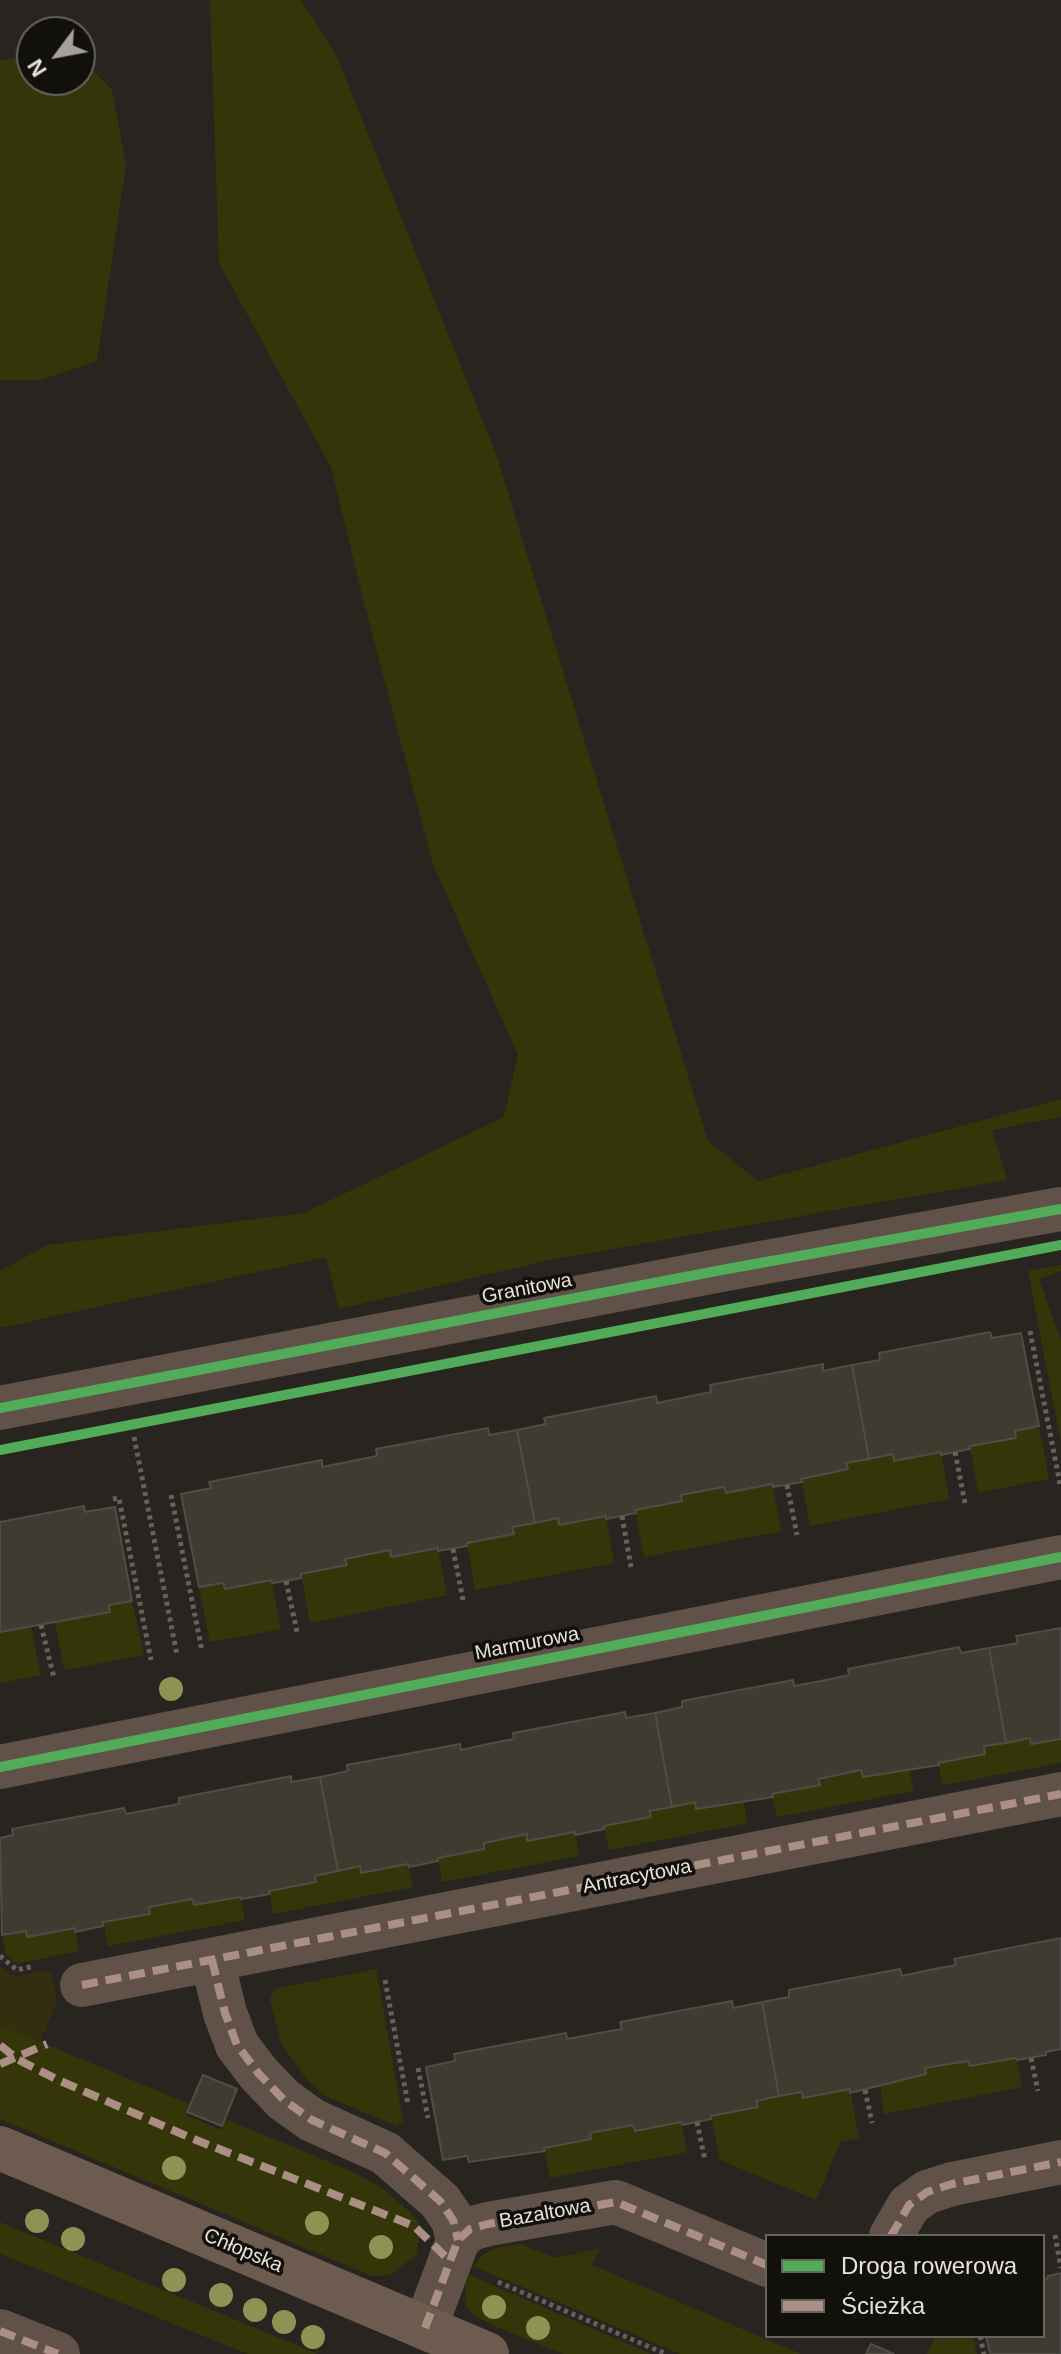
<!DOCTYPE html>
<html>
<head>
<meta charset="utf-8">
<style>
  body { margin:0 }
  #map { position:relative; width:1061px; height:2354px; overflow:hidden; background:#282520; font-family:Arial,sans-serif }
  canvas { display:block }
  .legend { position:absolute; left:765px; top:2234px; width:280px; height:104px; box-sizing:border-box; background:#12100b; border:2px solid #67645f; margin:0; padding:10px 14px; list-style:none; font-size:24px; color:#e6e2dc }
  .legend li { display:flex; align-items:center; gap:16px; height:40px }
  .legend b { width:40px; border:2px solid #67645f }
  .north { position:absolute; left:16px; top:16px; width:80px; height:80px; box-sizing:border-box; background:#12100b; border:2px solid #67645f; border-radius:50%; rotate:238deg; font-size:22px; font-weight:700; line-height:32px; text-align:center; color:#e6e2dc }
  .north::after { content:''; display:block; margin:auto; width:28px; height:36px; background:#a4a09a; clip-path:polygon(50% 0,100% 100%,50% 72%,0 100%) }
</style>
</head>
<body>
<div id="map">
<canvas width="1061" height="2354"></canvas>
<ul class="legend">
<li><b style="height:10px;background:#51ab58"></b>Droga rowerowa</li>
<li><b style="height:10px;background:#ac8f84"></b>Ścieżka</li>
</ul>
<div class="north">N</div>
</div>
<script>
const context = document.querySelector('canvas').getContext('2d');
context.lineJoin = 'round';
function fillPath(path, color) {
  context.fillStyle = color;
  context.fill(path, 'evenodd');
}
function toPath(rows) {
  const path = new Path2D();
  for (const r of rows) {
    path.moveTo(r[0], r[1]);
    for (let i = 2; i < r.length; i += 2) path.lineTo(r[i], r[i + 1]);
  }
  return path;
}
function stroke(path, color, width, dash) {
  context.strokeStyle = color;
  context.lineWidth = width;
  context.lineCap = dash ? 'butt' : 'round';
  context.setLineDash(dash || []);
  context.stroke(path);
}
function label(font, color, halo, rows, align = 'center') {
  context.font = font + ' Arial,sans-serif';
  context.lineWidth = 7;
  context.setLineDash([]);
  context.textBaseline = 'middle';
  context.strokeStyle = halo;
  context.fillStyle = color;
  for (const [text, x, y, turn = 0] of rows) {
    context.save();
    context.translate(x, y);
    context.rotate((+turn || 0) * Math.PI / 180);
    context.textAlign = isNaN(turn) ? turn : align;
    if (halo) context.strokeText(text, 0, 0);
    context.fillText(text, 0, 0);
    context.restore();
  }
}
const green = toPath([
  [210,0,301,0,336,55,497,457,708,1141,758,1181,1061,1099,1061,1117,992,1130,1007,1180,549,1260,339,1309,326,1257,0,1328,0,1271,48,1245,304,1213,504,1117,518,1055,433,864,362,595,331,467,219,263],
  [32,57,32,80,80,80,80,57,112,90,126,164,97,361,40,380,0,380,0,60],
  [1061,1265,1061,1271,1039,1279,1061,1341,1061,1443,1028,1271],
  [1039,1426,1049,1479,978,1493,970,1446,1016,1438,1015,1431],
  [941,1452,949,1499,810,1526,801,1479,847,1469,846,1463,893,1454,894,1461],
  [772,1484,782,1531,644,1557,635,1510,681,1502,681,1495,724,1487,726,1493],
  [606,1516,614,1563,475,1590,467,1543,514,1533,512,1527,558,1518,560,1525],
  [438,1548,447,1595,310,1623,301,1574,346,1565,345,1559,390,1550,392,1557],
  [271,1580,281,1629,210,1642,199,1587,223,1583,225,1589],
  [132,1601,144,1655,64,1670,55,1622,109,1612,109,1605],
  [31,1627,41,1675,0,1683,0,1632],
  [1030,1738,1031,1743,1061,1739,1061,1763,943,1785,938,1763,985,1754,984,1746],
  [909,1768,914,1791,777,1817,772,1794,819,1785,818,1779,861,1770,863,1776],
  [743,1800,748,1823,609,1850,604,1826,650,1818,649,1811,695,1802,696,1808],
  [575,1832,579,1856,442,1882,438,1858,484,1849,484,1843,526,1834,528,1841],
  [408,1864,413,1887,273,1914,269,1891,315,1881,315,1876,360,1866,361,1873],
  [240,1897,245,1920,108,1946,103,1922,149,1914,149,1907,192,1899],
  [75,1928,79,1951,16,1964,6,1954,2,1935,26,1931,28,1937],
  [376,1969,403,2120,397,2126,325,2096,308,2081,282,2045,270,2001,273,1992,278,1988],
  [0,2025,189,2104,185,2115,222,2130,226,2119,348,2170,381,2187,411,2213,421,2227,416,2255,390,2275,372,2276,0,2119],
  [1016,2058,1022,2087,884,2114,880,2084,926,2074,925,2068,968,2061,970,2066],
  [850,2089,859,2138,840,2142,816,2200,720,2160,711,2116,757,2107,756,2101,802,2092,804,2098],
  [681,2122,687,2152,550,2178,544,2148,591,2139,590,2133,633,2125,635,2131],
  [0,2222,2,2223,318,2354,248,2354,3,2255,0,2254],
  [520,2244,556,2258,600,2248,592,2265,801,2354,680,2354,473,2266,483,2255,495,2248],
  [469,2275,651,2354,563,2354,490,2324,474,2315,467,2307,465,2287],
  [935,2336,973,2336,977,2354,927,2354]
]);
const sand = toPath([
  [0,1967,13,1977,51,1970,57,2003,40,2042,0,2025]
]);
const building = toPath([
  [990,1332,992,1338,1021,1333,1039,1426,1015,1431,1016,1438,970,1446,970,1449,955,1452,941,1455,941,1452,894,1461,893,1454,869,1459,852,1365,880,1360,879,1353,990,1332],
  [823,1364,823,1371,852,1365,869,1459,846,1463,848,1469,801,1479,802,1482,773,1487,772,1484,726,1493,724,1487,681,1495,682,1501,635,1510,636,1513,606,1519,606,1516,559,1525,558,1518,535,1523,517,1430,546,1424,544,1418,656,1396,657,1403,711,1392,710,1385,823,1364],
  [488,1428,489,1435,517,1430,535,1523,512,1527,514,1534,467,1543,467,1546,438,1551,438,1548,391,1557,390,1550,345,1559,347,1565,301,1574,301,1578,286,1581,272,1583,271,1580,225,1589,223,1583,199,1587,181,1494,211,1488,209,1482,322,1460,322,1467,377,1456,376,1449,488,1428],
  [84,1506,85,1512,115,1507,132,1601,109,1605,110,1612,0,1632,0,1522,84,1506],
  [1061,1628,1061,1739,1031,1744,1030,1738,1006,1743,989,1648,1018,1643,1016,1636,1061,1628],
  [959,1647,961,1653,989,1648,1006,1743,984,1746,985,1754,938,1763,939,1765,863,1777,861,1770,818,1779,820,1785,772,1794,773,1797,696,1809,695,1802,672,1807,655,1713,682,1707,682,1701,793,1680,794,1686,821,1681,849,1675,848,1669,959,1647],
  [625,1712,626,1718,655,1713,672,1807,649,1811,651,1817,604,1826,604,1829,590,1832,575,1835,575,1832,527,1841,527,1834,484,1843,484,1849,438,1858,438,1861,409,1867,408,1864,361,1873,360,1866,338,1871,320,1777,348,1771,347,1765,460,1744,461,1750,488,1744,514,1739,513,1733,625,1712],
  [291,1776,291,1782,320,1777,338,1871,315,1876,316,1882,269,1891,270,1894,241,1899,240,1897,194,1905,192,1899,149,1907,150,1914,103,1922,103,1926,75,1932,75,1928,27,1937,26,1931,2,1935,0,1838,13,1835,12,1829,124,1808,126,1814,179,1804,179,1798,291,1776],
  [1061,1938,1061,2049,1046,2052,1046,2055,1017,2060,1016,2058,970,2066,968,2061,925,2068,926,2074,850,2093,850,2089,803,2098,802,2092,779,2096,762,2002,789,1997,789,1990,900,1969,902,1976,929,1970,956,1965,954,1959,1061,1938],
  [732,2001,733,2008,762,2002,779,2096,756,2101,758,2107,711,2116,711,2119,682,2125,681,2122,635,2131,633,2125,590,2133,591,2139,544,2148,545,2151,469,2162,467,2156,443,2160,426,2067,455,2061,454,2054,566,2033,567,2039,594,2034,622,2029,620,2022,732,2001],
  [203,2075,237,2089,222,2126,187,2112,203,2075],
  [1061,2273,1061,2354,990,2354,986,2336,1043,2336,1043,2280,1047,2279,1048,2276,1061,2273],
  [871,2344,894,2354,866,2354,871,2344]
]);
const path = toPath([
  [1030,1331,1060,1484],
  [134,1437,177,1655],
  [955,1452,965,1503],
  [787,1485,797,1535],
  [171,1495,202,1651],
  [113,1499,119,1498,151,1660],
  [622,1516,631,1567],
  [453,1549,463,1600],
  [286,1581,297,1632],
  [41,1625,54,1678],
  [0,1956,17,1970,34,1966],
  [385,1980,408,2104],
  [1031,2058,1038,2091],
  [418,2068,428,2118],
  [865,2090,872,2123],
  [697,2122,705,2160],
  [1055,2235,1061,2268],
  [498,2282,666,2354],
  [980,2336,984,2354]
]);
const street = toPath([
  [0,1408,727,1269,1061,1209],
  [0,1767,1061,1557],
  [212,1960,225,2013,237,2045,259,2074,284,2100,312,2120,385,2153,440,2201,453,2220,458,2240],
  [82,1985,1061,1794],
  [891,2236,909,2205,927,2192,952,2184,1061,2162],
  [425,2328,458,2240,470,2229,488,2224,616,2202,767,2265],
  [0,2331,58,2354]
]);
const secondary = toPath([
  [0,2148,487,2354]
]);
const quiet = toPath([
  [212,1960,225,2013,237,2045,259,2074,284,2100,312,2120,385,2153,440,2201,453,2220,458,2240],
  [82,1985,1061,1794],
  [0,2045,17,2059,56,2079,191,2138,414,2226,450,2261],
  [0,2064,47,2044],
  [891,2236,909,2205,927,2192,952,2184,1061,2162],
  [425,2328,458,2240,470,2229,488,2224,616,2202,767,2265],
  [0,2331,58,2354]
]);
const cycleway = toPath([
  [0,1408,727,1269,1061,1209],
  [0,1450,1061,1245],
  [0,1767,1061,1557]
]);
const trees = [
  [171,1689],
  [174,2168],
  [37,2221],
  [317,2223],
  [73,2239],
  [381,2247],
  [174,2280],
  [221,2295],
  [494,2307],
  [255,2310],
  [284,2322],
  [538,2328],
  [313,2337]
];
const streetNames = [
  ["Granitowa",527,1289,-11],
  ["Marmurowa",527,1644,-11],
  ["Antracytowa",637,1877,-11],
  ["Bazaltowa",545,2214,-10],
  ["Chłopska",243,2251,23]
];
fillPath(green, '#343609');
fillPath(sand, '#342d10');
fillPath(building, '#403b31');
stroke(building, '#4f4d48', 2);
stroke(path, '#696059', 5, [4, 4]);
stroke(street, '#605248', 44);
stroke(secondary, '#6c5b4e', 44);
stroke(quiet, '#ac8f84', 8, [16, 8]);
stroke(cycleway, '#51ab58', 10);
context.fillStyle = '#8e9252';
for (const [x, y] of trees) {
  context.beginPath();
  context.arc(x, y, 12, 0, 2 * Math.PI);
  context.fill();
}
label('20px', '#e6e2dc', '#12100b', streetNames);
</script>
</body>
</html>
